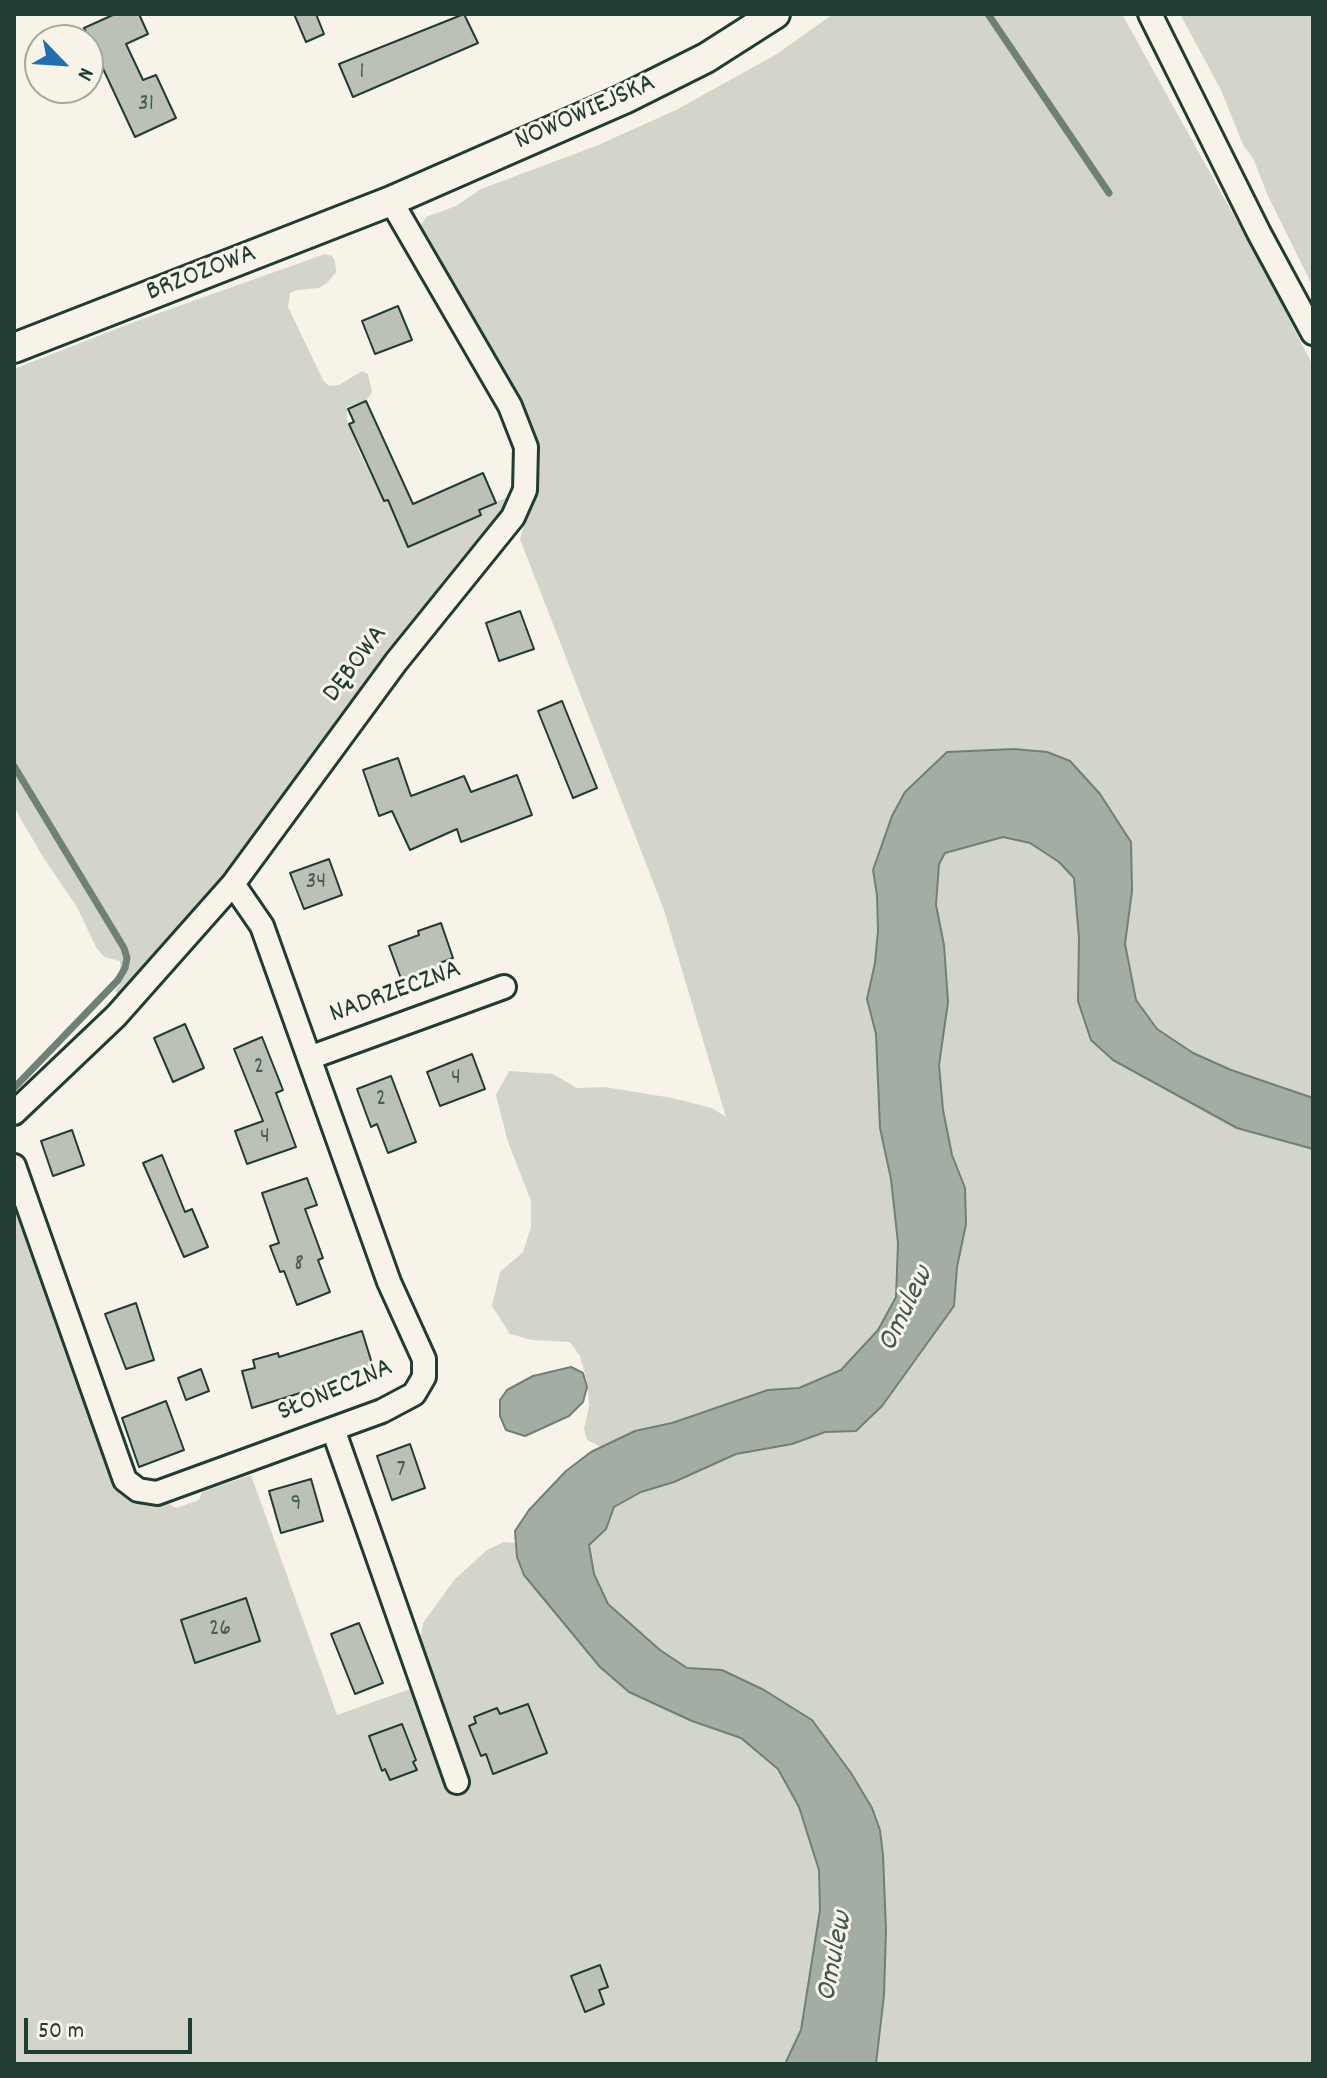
<!DOCTYPE html>
<html>
<head>
<meta charset="utf-8">
<style>
  body { margin:0 }
  #map { position:relative; width:1327px; height:2078px; overflow:hidden; background:#f7f3e8; font-family:Dekko,sans-serif }
  canvas { display:block }
  .frame { position:absolute; inset:0; border:16px solid #1f3d34; pointer-events:none }
  .north { position:absolute; left:24px; top:24px; width:80px; height:80px; box-sizing:border-box; background:#f7f3e8; border:2px solid #a1aaa0; border-radius:50%; rotate:115deg; font-size:22px; font-weight:700; line-height:32px; text-align:center; color:#1f3d34 }
  .north::after { content:''; display:block; margin:auto; width:28px; height:36px; background:#1f6fb2; clip-path:polygon(50% 0,100% 100%,50% 72%,0 100%) }
  .scale { position:absolute; left:24px; top:2018px; width:168px; height:36px; box-sizing:border-box; border:4px solid #1f3d34; border-top:0; padding-left:10px; font-size:24px; line-height:28px; white-space:nowrap; color:#1f3d34; -webkit-text-stroke:6px #f7f3e8; paint-order:stroke }
</style>
</head>
<body>
<div id="map">
<canvas width="1327" height="2078"></canvas>
<div class="frame"></div>
<div class="north">N</div>
<div class="scale">50 m</div>
</div>
<script>
const context = document.querySelector('canvas').getContext('2d');
context.lineJoin = 'round';
function fillPath(path, color) {
  context.fillStyle = color;
  context.fill(path, 'evenodd');
}
function toPath(rows) {
  const path = new Path2D();
  for (const r of rows) {
    path.moveTo(r[0], r[1]);
    for (let i = 2; i < r.length; i += 2) path.lineTo(r[i], r[i + 1]);
  }
  return path;
}
function stroke(path, color, width, dash) {
  context.strokeStyle = color;
  context.lineWidth = width;
  context.lineCap = dash ? 'butt' : 'round';
  context.setLineDash(dash || []);
  context.stroke(path);
}
function label(font, color, halo, rows, align = 'center') {
  context.font = font + ' Dekko,sans-serif';
  context.lineWidth = 6;
  context.setLineDash([]);
  context.textBaseline = 'middle';
  context.strokeStyle = halo;
  context.fillStyle = color;
  for (const [text, x, y, turn = 0] of rows) {
    context.save();
    context.translate(x, y);
    context.rotate((+turn || 0) * Math.PI / 180);
    context.textAlign = isNaN(turn) ? turn : align;
    if (halo) context.strokeText(text, 0, 0);
    context.fillText(text, 0, 0);
    context.restore();
  }
}
const green = toPath([
  [833,14,1122,14,1268,277,1313,366,1313,1098,1231,1070,1193,1053,1157,1029,1136,1000,1125,944,1132,891,1116,818,1100,794,1070,761,974,751,947,752,873,870,877,895,878,931,875,963,867,999,876,1034,880,1128,891,1179,898,1243,896,1297,878,1330,841,1370,799,1388,768,1390,672,1423,635,1431,601,1447,587,1440,584,1429,589,1406,587,1381,580,1356,570,1342,532,1340,510,1334,492,1306,500,1272,523,1252,531,1227,531,1201,508,1142,496,1095,509,1071,553,1074,577,1088,605,1087,672,1098,712,1108,726,1117,664,910,520,539,539,470,535,440,518,394,420,227,426,217,456,206,481,189,596,146,676,110,777,54],
  [1180,14,1313,14,1313,287,1268,196,1253,158,1243,145,1221,90],
  [325,254,332,256,335,261,336,272,327,283,319,288,297,290,290,293,288,307,323,380,329,386,339,385,362,371,368,374,372,392,366,401,347,407,347,420,360,454,384,501,388,500,408,547,481,516,479,510,514,494,509,506,405,634,250,842,172,941,121,996,115,991,121,982,120,961,104,957,96,947,77,907,43,857,14,807,14,369,134,322],
  [1002,837,1030,843,1059,862,1074,878,1079,938,1078,1001,1113,1060,1237,1128,1313,1149,1313,2064,876,2064,881,2029,886,1930,883,1855,880,1830,872,1808,851,1773,812,1720,764,1690,723,1670,687,1668,660,1650,608,1604,594,1574,589,1544,606,1529,614,1507,641,1492,674,1482,736,1454,792,1444,825,1432,856,1431,882,1406,954,1306,965,1188,952,1155,943,1110,939,1064,948,1002,944,945,936,905,939,864,945,853],
  [14,1188,119,1490,138,1502,169,1504,176,1508,199,1500,202,1492,251,1475,337,1715,410,1689,446,1789,457,1793,465,1787,425,1661,420,1641,423,1623,455,1579,487,1550,504,1542,516,1543,517,1557,576,1639,600,1667,629,1692,692,1721,740,1737,778,1769,800,1807,819,1870,820,1910,801,2030,785,2064,14,2064]
]);
const water = toPath([
  [1014,749,1047,752,1070,761,1100,794,1131,842,1132,891,1125,944,1136,1000,1157,1029,1193,1053,1231,1070,1313,1098,1313,1149,1237,1128,1113,1060,1091,1040,1078,1001,1079,938,1074,878,1059,862,1030,843,1003,837,945,853,939,864,936,905,944,945,948,1002,939,1065,943,1110,952,1155,965,1188,966,1224,957,1267,954,1306,882,1406,856,1431,825,1432,792,1444,736,1454,674,1482,641,1492,614,1507,606,1529,589,1545,594,1574,608,1604,660,1650,687,1668,722,1670,764,1690,812,1720,851,1773,872,1808,880,1830,883,1855,886,1930,884,1995,876,2064,785,2064,801,2030,820,1910,819,1870,799,1807,778,1769,741,1738,692,1721,629,1692,600,1667,524,1575,517,1557,515,1531,529,1510,566,1471,591,1452,635,1431,672,1423,768,1390,799,1388,841,1370,878,1330,896,1297,898,1243,891,1179,880,1128,876,1034,867,999,875,963,878,931,877,895,873,870,892,816,905,792,947,752,1014,749],
  [571,1367,583,1373,587,1387,583,1402,569,1416,525,1436,506,1430,500,1416,500,1400,507,1390,533,1376,571,1367]
]);
const stream = toPath([
  [988,14,1109,193],
  [14,766,124,948,127,958,125,968,118,980,14,1088]
]);
const building = toPath([
  [115,14,139,14,148,34,126,44,143,80,156,75,176,118,135,137,84,28,115,14],
  [294,14,316,14,324,34,306,42,294,14],
  [464,14,478,43,353,97,339,64,464,14],
  [398,306,412,340,375,354,362,321,398,306],
  [366,401,413,504,483,473,496,503,479,510,481,515,408,547,388,500,384,501,349,424,354,422,348,409,366,401],
  [520,611,534,649,499,661,486,623,520,611],
  [562,701,597,788,573,798,538,711,562,701],
  [398,758,411,796,464,776,471,792,517,775,532,815,461,842,457,829,410,850,392,811,379,816,363,770,398,758],
  [329,859,342,895,304,909,290,873,329,859],
  [441,923,453,958,440,963,442,969,403,984,389,946,419,935,418,931,441,923],
  [185,1024,204,1068,173,1082,154,1038,185,1024],
  [262,1037,283,1090,276,1093,296,1147,247,1164,235,1131,263,1121,234,1049,262,1037],
  [472,1054,485,1089,440,1106,427,1072,472,1054],
  [391,1076,416,1142,388,1153,377,1124,371,1127,357,1089,391,1076],
  [72,1130,84,1165,53,1176,41,1141,72,1130],
  [162,1155,185,1212,192,1209,208,1247,184,1257,143,1163,162,1155],
  [307,1178,317,1205,305,1209,323,1258,318,1260,330,1292,297,1305,284,1271,280,1272,270,1246,279,1243,262,1193,307,1178],
  [136,1303,154,1360,126,1369,105,1314,136,1303],
  [362,1331,374,1370,252,1408,242,1371,255,1368,253,1360,278,1353,279,1357,362,1331],
  [201,1369,209,1391,186,1400,178,1378,201,1369],
  [166,1401,184,1450,139,1467,122,1418,166,1401],
  [410,1444,425,1488,392,1500,377,1456,410,1444],
  [311,1479,323,1521,281,1533,269,1491,311,1479],
  [246,1598,260,1641,195,1663,181,1620,246,1598],
  [359,1623,383,1683,355,1694,331,1634,359,1623],
  [528,1704,547,1753,493,1774,486,1754,481,1756,469,1726,476,1723,474,1717,497,1708,500,1714,528,1704],
  [402,1724,416,1760,413,1762,417,1770,390,1780,385,1769,382,1771,369,1736,402,1724],
  [600,1965,608,1987,599,1990,604,2004,585,2012,571,1976,600,1965]
]);
const minor = toPath([
  [1150,14,1259,233,1313,333],
  [309,1058,504,987],
  [14,1113,116,1016,233,884,396,662,513,517,525,490,526,447,510,406,391,201],
  [14,1166,125,1480,138,1490,157,1493,382,1411,414,1394,424,1377,424,1359,389,1282,262,926,233,884],
  [333,1429,457,1782]
]);
const major = toPath([
  [14,348,391,201,624,99,706,58,775,14]
]);
const numberNames = [
  ["1",362,74],
  ["31",146,106],
  ["34",316,884],
  ["2",259,1069],
  ["4",456,1080],
  ["2",381,1101],
  ["4",265,1139],
  ["8",299,1266],
  ["7",401,1472],
  ["9",296,1506],
  ["26",220,1631]
];
const streetNames = [
  ["NOWOWIEJSKA",586,114,-24],
  ["BRZOZOWA",202,275,-21],
  ["DĘBOWA",357,665,-53],
  ["NADRZECZNA",396,994,-20],
  ["SŁONECZNA",336,1392,-23]
];
const waterNames = [
  ["Omulew",908,1310,-64],
  ["Omulew",837,1957,-79]
];
fillPath(green, '#d3d5ca');
fillPath(water, '#a4ada3');
stroke(water, '#6f8077', 2);
stroke(stream, '#6f8077', 7);
fillPath(building, '#bbc1b6');
stroke(building, '#1f3d34', 2);
stroke(minor, '#1f3d34', 28);
stroke(major, '#1f3d34', 34);
stroke(minor, '#f7f3e8', 22);
stroke(major, '#f7f3e8', 28);
label('24px', '#465e54', null, numberNames);
label('28px', '#1f3d34', '#f7f3e8', streetNames);
label('italic 30px', '#405950', '#f7f3e8', waterNames);
</script>
</body>
</html>
